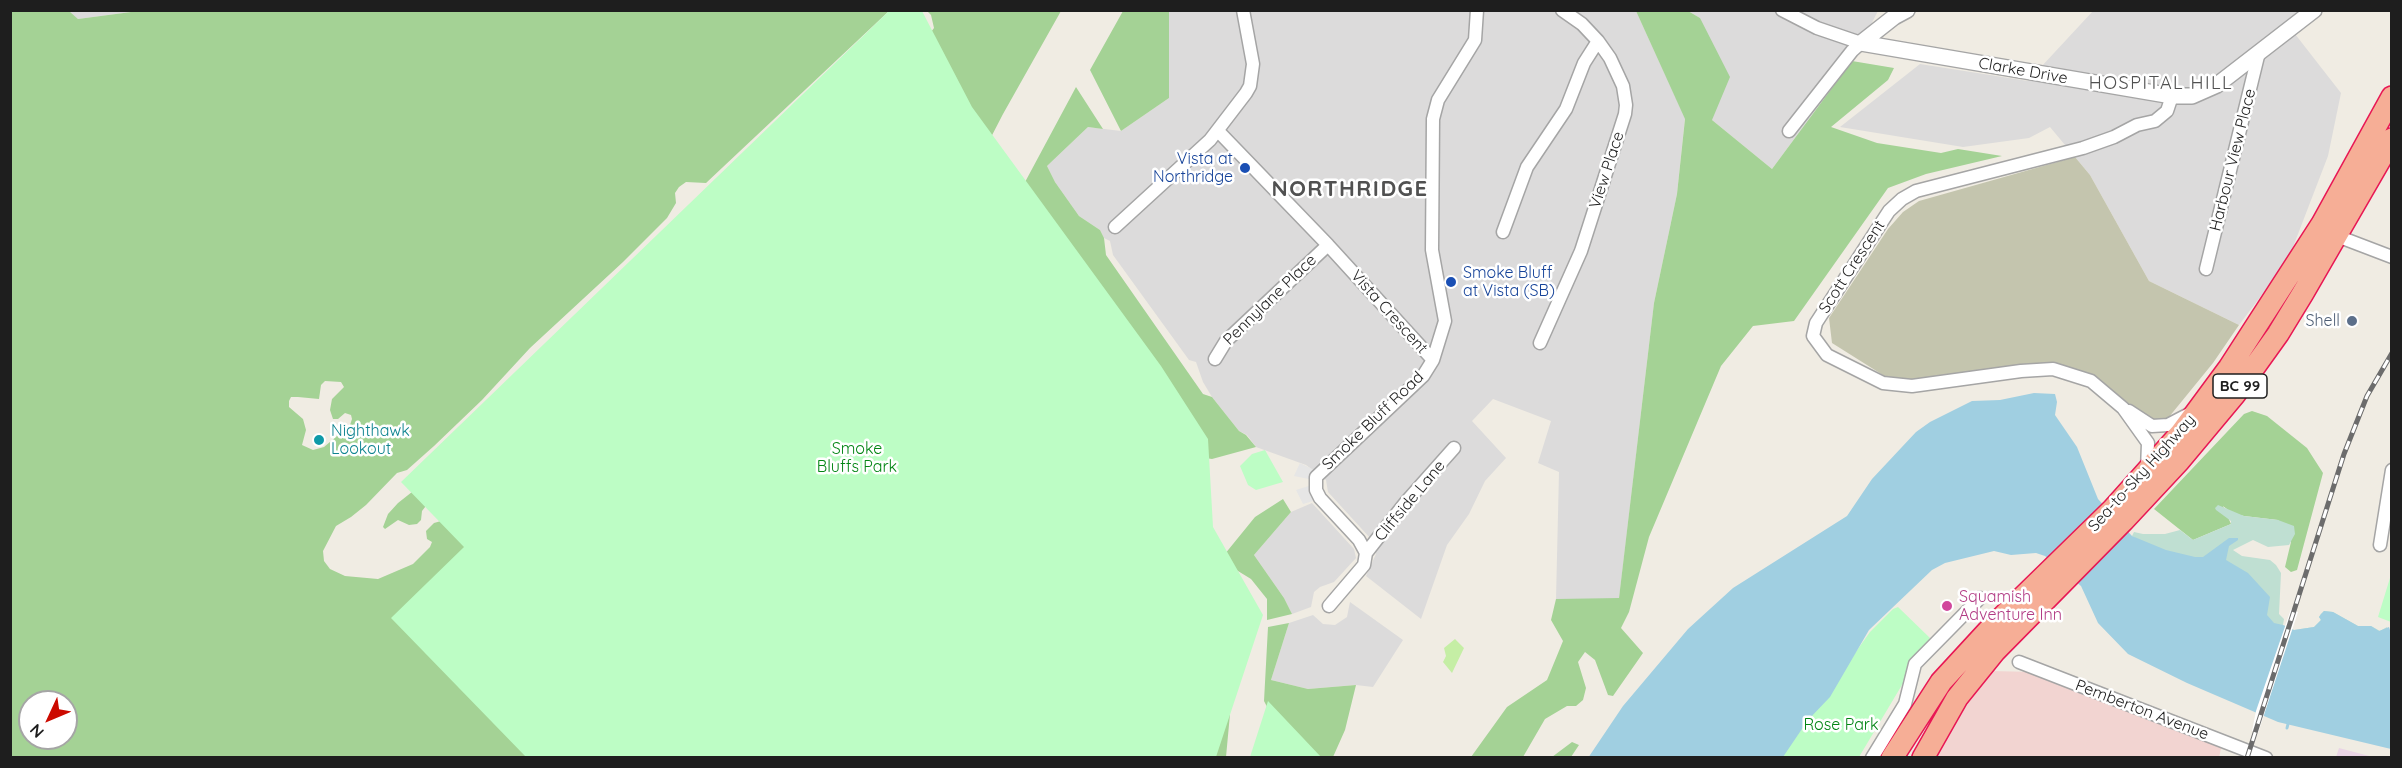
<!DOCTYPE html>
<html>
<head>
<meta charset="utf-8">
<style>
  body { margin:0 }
  #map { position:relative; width:2402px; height:768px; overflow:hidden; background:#f0ece3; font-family:Quicksand,sans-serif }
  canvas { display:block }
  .frame { position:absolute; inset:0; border:12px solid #1e1e1e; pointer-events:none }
  .north { position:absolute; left:18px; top:690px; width:60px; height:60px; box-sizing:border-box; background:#fff; border:2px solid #a5a5a5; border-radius:50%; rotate:226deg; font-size:16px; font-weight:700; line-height:24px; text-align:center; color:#1e1e1e }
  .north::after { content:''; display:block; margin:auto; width:21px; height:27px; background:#cc0a00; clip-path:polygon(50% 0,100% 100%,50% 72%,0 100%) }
</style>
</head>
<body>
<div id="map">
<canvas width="2402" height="768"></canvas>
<div class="frame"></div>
<div class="north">N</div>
</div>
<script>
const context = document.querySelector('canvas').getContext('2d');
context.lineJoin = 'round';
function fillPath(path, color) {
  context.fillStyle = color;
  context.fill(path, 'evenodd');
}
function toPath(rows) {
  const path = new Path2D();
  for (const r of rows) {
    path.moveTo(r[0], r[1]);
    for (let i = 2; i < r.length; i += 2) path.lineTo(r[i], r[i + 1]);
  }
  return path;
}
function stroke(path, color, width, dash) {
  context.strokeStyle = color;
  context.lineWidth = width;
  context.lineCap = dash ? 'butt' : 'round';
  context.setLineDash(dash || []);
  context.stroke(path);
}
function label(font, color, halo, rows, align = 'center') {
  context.font = font + ' Quicksand,sans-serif';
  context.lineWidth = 5;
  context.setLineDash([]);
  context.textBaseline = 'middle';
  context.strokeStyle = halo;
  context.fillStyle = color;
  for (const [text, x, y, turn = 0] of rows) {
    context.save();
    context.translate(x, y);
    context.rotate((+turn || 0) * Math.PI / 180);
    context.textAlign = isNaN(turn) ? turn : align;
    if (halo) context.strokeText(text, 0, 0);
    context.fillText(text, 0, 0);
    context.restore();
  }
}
const residential = toPath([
  [131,10,131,12,78,19,69,11],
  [1169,11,1636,11,1685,118,1677,194,1654,303,1619,599,1556,599,1559,472,1538,463,1551,421,1493,399,1472,421,1506,458,1485,481,1469,514,1447,545,1421,619,1366,576,1376,554,1371,539,1328,492,1326,480,1306,465,1256,447,1247,435,1239,431,1212,397,1203,382,1196,362,1189,360,1113,255,1110,241,1104,238,1100,230,1079,216,1055,182,1047,166,1088,127,1121,131,1169,98],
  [1688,11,1878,11,1852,61,1772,169,1712,120,1700,18],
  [2093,11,2304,11,2288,25,2341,93,2328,156,2288,260,2239,325,2149,281,2090,175,2050,127,2029,138,1963,147,1840,127,1920,64,2028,81],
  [1312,503,1354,549,1356,558,1334,582,1320,587,1314,592,1311,607,1292,614,1284,598,1254,555,1291,512],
  [1350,602,1403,640,1373,687,1356,685,1308,689,1271,680,1289,623,1313,615,1323,624,1335,625,1347,617]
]);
const commercial = toPath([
  [1989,671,2036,672,2221,748,2219,758,1933,758,1965,703]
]);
const industrial = toPath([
  [2339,748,2373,757,2336,757]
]);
const construction = toPath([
  [2075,157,2090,175,2149,281,2239,325,2213,363,2160,428,2091,374,2042,370,1912,386,1886,377,1832,343,1829,318,1888,229,1903,212,1919,201]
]);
const grass = toPath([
  [1455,639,1464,648,1452,673,1443,662,1446,656,1444,648]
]);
const forest = toPath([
  [131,10,889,11,706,183,686,182,679,187,675,193,676,203,667,218,623,262,530,348,482,400,434,446,407,470,397,473,366,505,351,517,336,526,323,551,324,561,330,569,345,576,378,579,413,564,430,547,432,542,427,539,426,531,434,523,448,519,432,498,422,511,421,520,417,524,409,525,398,520,385,529,383,527,388,514,398,503,436,473,925,40,934,28,931,15,927,11,1061,11,1003,114,972,174,1230,714,1226,757,11,757,10,11,69,11,78,19,131,12],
  [325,381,341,382,344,387,332,399,330,410,333,419,338,419,345,413,351,415,352,419,350,425,324,447,313,450,302,445,306,430,303,419,289,407,289,401,291,397,298,397,319,399,321,385],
  [30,702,66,702,66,738,30,738],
  [1123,11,1169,11,1169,98,1121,131,1090,70],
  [1636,11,1688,11,1700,18,1730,77,1712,120,1772,169,1852,61,1894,68,1888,80,1831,127,1877,143,1941,153,1958,149,2002,156,1926,174,1888,188,1794,321,1753,326,1721,366,1649,537,1629,612,1621,628,1643,653,1613,696,1608,695,1595,660,1585,652,1578,662,1586,688,1583,700,1576,706,1567,706,1545,719,1523,757,1471,757,1507,707,1547,680,1563,641,1551,620,1556,599,1619,598,1654,303,1677,194,1685,119],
  [1076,87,1103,129,1088,127,1047,166,1055,182,1079,216,1100,230,1104,238,1106,255,1203,394,1212,397,1239,431,1246,435,1256,447,1212,459,1191,456,1017,197],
  [2252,411,2267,416,2307,448,2323,473,2297,570,2291,572,2285,567,2291,542,2278,520,2244,516,2232,513,2223,506,2231,524,2193,540,2154,509,2244,414],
  [1283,499,1291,512,1254,555,1284,598,1292,614,1267,620,1267,599,1251,579,1220,560,1255,517],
  [1289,623,1271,680,1308,689,1356,685,1345,730,1333,757,1293,757,1264,701,1268,627],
  [1572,742,1579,745,1571,757,1552,757]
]);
const wetland = toPath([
  [2218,505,2244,516,2278,520,2294,526,2295,534,2289,545,2268,547,2253,540,2233,550,2242,556,2270,560,2276,565,2281,573,2279,614,2284,619,2283,625,2294,630,2314,627,2321,620,2319,617,2321,614,2324,611,2333,612,2358,626,2371,626,2380,631,2387,627,2387,631,2294,640,2132,536,2134,532,2143,534,2165,534,2180,530,2193,540,2231,524,2231,521,2216,510,2215,508]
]);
const park = toPath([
  [889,11,922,11,972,107,1161,366,1208,439,1213,527,1263,615,1216,757,526,757,391,618,464,547,401,482],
  [1265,450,1283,482,1256,490,1248,485,1240,466,1252,454],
  [2390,578,2392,578,2391,622,2378,617],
  [1898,607,1930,638,1859,757,1780,758,1870,632,1893,609],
  [1268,701,1321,757,1250,757]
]);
const parking = toPath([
  [1300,463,1314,470,1309,479,1294,476],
  [1309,486,1313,501,1303,504,1296,490]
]);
const water = toPath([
  [2034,393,2055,394,2057,402,2055,415,2077,447,2098,499,2132,536,2166,550,2195,557,2203,557,2229,538,2238,538,2238,540,2229,546,2226,560,2248,573,2270,597,2267,615,2274,623,2283,625,2294,630,2314,627,2321,620,2319,617,2321,614,2324,611,2333,612,2358,626,2371,626,2379,631,2389,627,2391,633,2391,749,2278,722,2187,683,2128,654,2098,623,2081,586,2045,556,2036,553,2011,555,1994,551,1945,563,1932,570,1869,630,1830,697,1808,720,1783,757,1588,758,1623,706,1688,629,1733,588,1847,516,1872,479,1916,432,1930,422,1972,401,2000,400]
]);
const pier = toPath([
  [2291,609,2298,612,2258,733,2252,731,2256,711]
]);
const stream = toPath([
  [2287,728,2288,724]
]);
const minor = toPath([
  [1782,10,1817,28,1861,43],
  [1218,131,1328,245,1433,360,1445,321,1432,250,1433,119,1438,100,1475,40,1477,10],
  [1789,131,1852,51,1861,43],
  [1115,227,1210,140,1246,93,1250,86,1253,64,1243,10],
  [1503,232,1527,167,1566,109,1584,63,1598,41],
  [2337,236,2392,257],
  [2206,269,2259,52],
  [1540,343,1581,251,1625,114,1626,105,1623,86,1610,58,1598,41,1582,24,1562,10],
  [1215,359,1226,341,1328,245],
  [2129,411,2152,426,2168,425,2191,413],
  [2147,470,2148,443,2123,408,2091,381,2053,369,2021,371,1912,386,1883,383,1827,355,1813,336,1816,323,1889,211,1902,199,1916,191,2083,148,2114,137,2137,125,2155,121,2167,111,2172,96],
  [2380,545,2392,470],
  [1366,553,1406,502,1454,448],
  [1329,606,1364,565,1366,553,1359,540,1320,498,1316,490,1316,477,1423,376,1433,360],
  [2019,662,2266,758],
  [1872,758,1905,704,1915,664,1980,598]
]);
const tertiary = toPath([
  [1861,43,2172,96,2192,96,2217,85,2314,10],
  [1861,43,1894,17,1907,10]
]);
const trunk = toPath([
  [1892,758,1941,682,1988,631,2113,509,2181,433,2229,368,2322,224,2392,97],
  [1923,758,1957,698,1995,651,2123,521,2179,461,2235,394,2278,334,2303,293,2392,139]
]);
const rail = toPath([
  [2247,758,2344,454,2367,396,2392,353]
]);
const markers = [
  [1245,168,6,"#1a4fb4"],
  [1451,282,6,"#1a4fb4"],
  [2352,321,6,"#5c6f8a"],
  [319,440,6,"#0f9aa8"],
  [1947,606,6,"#d1479c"]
];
const shields = [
  [2240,386,54]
];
const shieldNames = [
  ["BC 99",2240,386]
];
const streetNames = [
  ["Clarke Drive",2023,71,10],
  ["Harbour View Place",2233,160,-76],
  ["View Place",1607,170,-72],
  ["Scott Crescent",1852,267,-57],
  ["Pennylane Place",1270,300,-44],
  ["Vista Crescent",1389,312,48],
  ["Smoke Bluff Road",1373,421,-44],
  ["Sea-to-Sky Highway",2142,473,-48],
  ["Cliffside Lane",1410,501,-50],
  ["Pemberton Avenue",2142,710,21]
];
const transitNames = [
  ["Vista at",1233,159],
  ["Northridge",1233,177],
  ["Smoke Bluff",1463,273,"left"],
  ["at Vista (SB)",1463,291,"left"]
];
const serviceNames = [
  ["Shell",2340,321]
];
const cultureNames = [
  ["Nighthawk",331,431],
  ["Lookout",331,449]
];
const parkNames = [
  ["Smoke",857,449],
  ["Bluffs Park",857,467],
  ["Rose Park",1841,725]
];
const hotelNames = [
  ["Squamish",1959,597],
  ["Adventure Inn",1959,615]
];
const neighbourhoodNames = [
  ["HOSPITAL HILL",2161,84]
];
const districtNames = [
  ["NORTHRIDGE",1350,189]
];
fillPath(residential, '#dcdbdb');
fillPath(commercial, '#f2d4d1');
fillPath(industrial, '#ead5e5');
fillPath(construction, '#c4c5ae');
fillPath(grass, '#c5eea5');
fillPath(forest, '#a4d295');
fillPath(wetland, '#bfdfd2');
fillPath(park, '#bdfdc5');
fillPath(parking, '#e6e6e6');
fillPath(water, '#a0cfe1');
fillPath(pier, '#fff');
stroke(stream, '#a0cfe1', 3);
stroke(minor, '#a5a5a5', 15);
stroke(tertiary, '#a5a5a5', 18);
stroke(trunk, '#e81754', 24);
stroke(minor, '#fff', 12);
stroke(tertiary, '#fff', 15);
stroke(trunk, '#f6ae96', 21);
stroke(rail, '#6c6c6c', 5);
stroke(rail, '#fff', 3, [9]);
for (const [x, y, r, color] of markers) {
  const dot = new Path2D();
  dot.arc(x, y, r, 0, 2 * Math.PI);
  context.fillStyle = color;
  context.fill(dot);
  stroke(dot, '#fff', 2);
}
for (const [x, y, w] of shields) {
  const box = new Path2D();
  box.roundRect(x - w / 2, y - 12, w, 24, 4.5);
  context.fillStyle = '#fff';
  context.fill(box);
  stroke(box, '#1e1e1e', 1.5);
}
label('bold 15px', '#1e1e1e', null, shieldNames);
label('16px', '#1e1e1e', '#fff', streetNames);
label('16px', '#164399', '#fff', transitNames, 'right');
label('16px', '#4e5e75', '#fff', serviceNames, 'right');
label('16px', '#0d838f', '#fff', cultureNames, 'left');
label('16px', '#038514', '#fff', parkNames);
label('16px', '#b23c85', '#fff', hotelNames, 'left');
context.letterSpacing = '1.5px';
label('18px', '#515151', '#fff', neighbourhoodNames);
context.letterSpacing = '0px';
context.letterSpacing = '1.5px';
label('bold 22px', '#515151', '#fff', districtNames);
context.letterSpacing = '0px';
</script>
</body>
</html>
